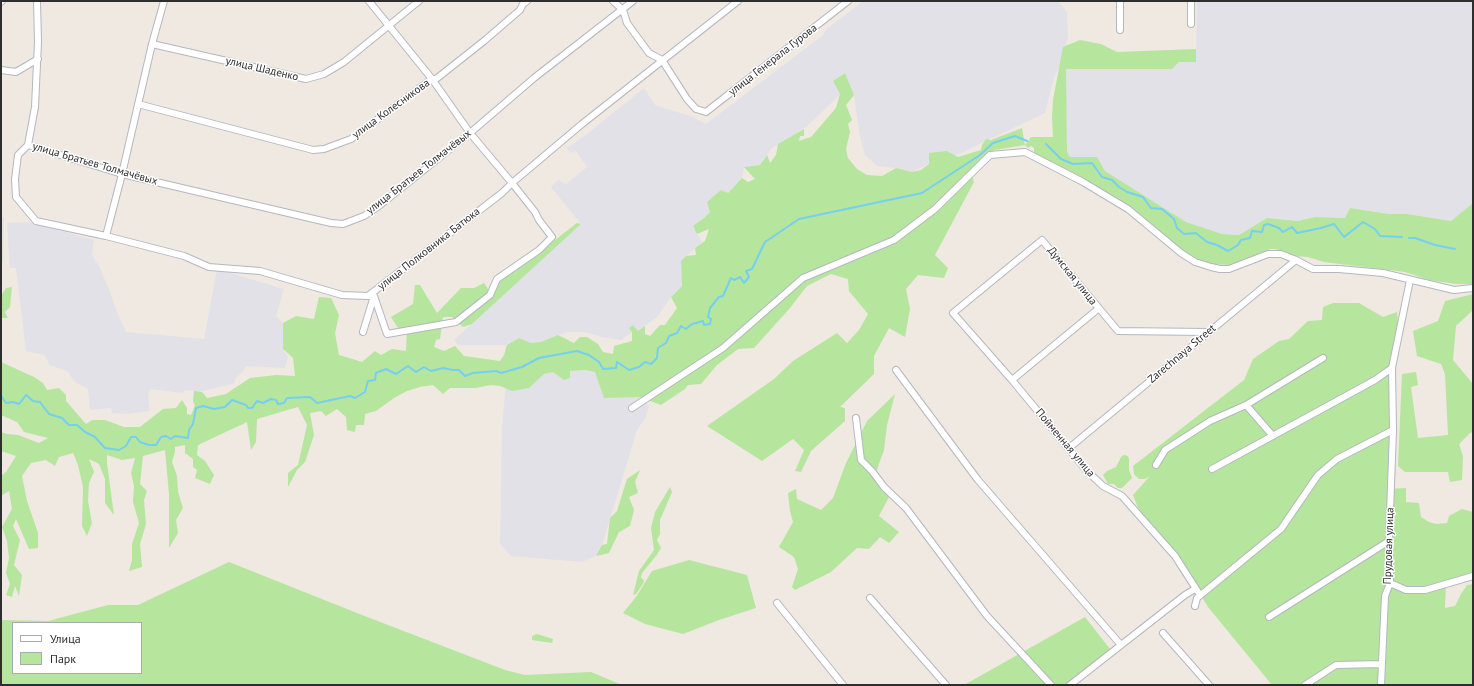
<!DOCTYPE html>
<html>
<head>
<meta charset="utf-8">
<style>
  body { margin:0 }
  #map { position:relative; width:1474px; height:686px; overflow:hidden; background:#efe9e1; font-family:"PT Sans",sans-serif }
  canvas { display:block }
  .frame { position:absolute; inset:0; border:2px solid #2e2e2e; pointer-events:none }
  .legend { position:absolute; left:12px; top:622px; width:130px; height:52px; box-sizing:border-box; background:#fff; border:1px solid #ababab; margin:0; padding:5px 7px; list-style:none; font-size:12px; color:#2e2e2e }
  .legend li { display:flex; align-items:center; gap:8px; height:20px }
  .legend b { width:20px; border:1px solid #ababab }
</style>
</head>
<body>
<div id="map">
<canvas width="1474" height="686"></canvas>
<div class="frame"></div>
<ul class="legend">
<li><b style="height:5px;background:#fff"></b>Улица</li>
<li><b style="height:11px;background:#b6e59e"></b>Парк</li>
</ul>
</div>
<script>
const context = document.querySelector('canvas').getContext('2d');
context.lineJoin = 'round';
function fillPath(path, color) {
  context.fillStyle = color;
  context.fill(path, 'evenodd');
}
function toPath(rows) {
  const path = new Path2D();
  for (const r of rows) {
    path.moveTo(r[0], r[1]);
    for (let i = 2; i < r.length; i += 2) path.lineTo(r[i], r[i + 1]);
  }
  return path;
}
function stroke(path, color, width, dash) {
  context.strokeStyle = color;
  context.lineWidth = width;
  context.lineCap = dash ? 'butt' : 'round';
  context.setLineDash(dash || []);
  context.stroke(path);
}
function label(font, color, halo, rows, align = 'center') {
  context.font = font + ' "PT Sans",sans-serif';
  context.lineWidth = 3;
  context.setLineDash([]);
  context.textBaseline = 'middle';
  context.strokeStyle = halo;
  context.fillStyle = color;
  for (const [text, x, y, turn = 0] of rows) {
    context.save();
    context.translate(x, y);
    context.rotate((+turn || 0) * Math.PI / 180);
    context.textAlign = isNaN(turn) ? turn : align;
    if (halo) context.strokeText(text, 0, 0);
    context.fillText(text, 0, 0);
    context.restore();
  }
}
const industrial = toPath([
  [863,1,1058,1,1067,12,1068,37,1062,61,1054,78,1045,113,959,154,926,165,912,172,896,168,877,166,865,155,860,136,854,95,844,73,833,81,841,94,806,127,771,149,760,165,744,167,742,178,704,218,693,226,702,242,681,261,682,286,674,293,657,317,638,331,633,325,632,332,621,340,601,337,585,332,567,332,541,342,531,343,519,338,507,345,458,345,454,340,581,224,551,187,558,180,566,184,587,167,576,151,570,153,567,148,587,134,644,88,655,105,693,117,706,124,823,35,827,29],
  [1197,1,1473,1,1473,203,1451,221,1407,214,1389,214,1350,208,1345,218,1315,217,1298,221,1267,218,1239,235,1222,234,1186,222,1105,171,1097,157,1070,157,1067,152,1065,69,1172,69,1179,62,1196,62],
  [1,217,4,218,3,262,1,263],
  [29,222,94,240,92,255,99,266,108,287,115,307,126,332,204,339,217,269,284,289,276,316,283,323,283,349,288,357,285,368,246,366,244,370,235,379,235,383,199,392,185,390,183,393,150,389,148,396,150,411,128,414,112,413,111,408,90,410,88,389,75,382,67,371,50,365,44,355,26,351,16,268,10,268,7,223],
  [585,370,595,372,619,397,641,397,649,406,646,417,637,430,602,545,596,556,582,562,511,556,500,544,502,429,506,382,553,372]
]);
const green = toPath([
  [1080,40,1101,44,1117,52,1196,49,1196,62,1179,62,1172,69,1066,69,1067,152,1070,157,1097,157,1105,171,1186,222,1222,234,1239,235,1267,218,1298,221,1315,217,1345,218,1350,208,1389,214,1407,214,1451,221,1473,203,1473,284,1456,284,1429,280,1405,272,1324,262,1308,257,1292,256,1276,249,1270,249,1231,265,1210,264,1188,255,1124,203,1080,176,1034,153,1034,148,1031,146,1028,148,1025,145,995,150,984,156,970,170,974,182,935,255,948,268,944,278,918,275,906,289,910,309,905,337,889,328,874,356,874,374,840,407,845,408,845,421,811,451,801,472,795,471,804,450,793,439,762,461,707,426,774,379,793,361,837,333,847,343,859,330,868,314,849,291,848,279,831,274,807,286,790,308,754,348,738,349,717,365,701,384,688,385,685,389,661,405,640,397,604,398,595,372,585,370,570,371,570,378,564,380,553,372,544,374,529,388,512,391,500,386,491,385,475,388,450,388,443,394,433,385,420,387,407,391,394,398,376,411,365,414,364,425,356,425,355,432,347,430,346,417,337,409,326,416,321,411,310,413,314,435,305,462,297,470,288,487,288,473,298,465,307,425,298,407,257,419,256,442,251,450,247,422,198,445,197,455,205,461,214,475,210,484,195,478,197,470,193,467,193,459,185,453,185,445,175,447,175,452,172,462,177,476,178,492,183,508,176,520,178,533,169,548,169,494,165,450,143,456,140,484,147,491,144,500,146,524,140,544,142,567,129,571,132,560,132,544,139,523,133,502,134,486,131,473,135,458,122,460,107,455,107,463,114,515,105,503,105,479,99,464,89,459,94,472,89,483,88,501,92,523,87,536,82,526,83,487,78,465,73,453,59,457,55,466,46,460,31,463,22,476,27,501,38,533,38,548,29,549,16,519,13,526,20,540,14,565,22,575,19,596,15,586,12,597,6,595,10,584,6,573,9,558,7,541,2,527,12,509,9,491,1,496,1,476,6,472,16,456,1,451,1,432,7,434,18,435,39,443,48,438,24,432,17,422,1,415,1,362,34,377,43,383,47,390,59,388,66,395,66,401,86,424,92,420,105,420,124,427,140,427,163,409,176,408,182,400,187,408,187,414,191,415,195,405,193,401,194,391,202,392,207,398,226,394,250,378,276,375,295,376,293,358,283,349,283,323,296,316,314,319,319,297,331,298,339,315,335,333,339,355,362,362,375,351,381,355,392,349,406,351,407,328,398,328,391,317,413,304,415,285,420,285,437,313,461,288,474,288,484,283,490,292,497,279,546,242,555,240,577,223,581,224,472,324,463,327,452,317,443,317,440,339,436,340,434,347,444,351,455,346,464,356,500,361,504,355,507,345,519,338,531,343,541,342,558,335,574,343,580,337,587,337,598,344,603,352,613,354,614,346,632,341,632,332,629,328,633,325,638,331,645,326,645,334,650,336,660,325,665,325,677,308,671,297,682,286,681,261,686,256,696,255,695,248,705,241,709,229,697,234,693,226,704,218,710,212,707,202,721,190,728,193,742,178,748,182,755,179,744,167,760,165,767,155,770,163,776,155,778,144,804,129,804,136,800,136,799,141,811,137,836,108,840,94,833,81,845,73,854,95,846,105,852,120,848,124,850,132,846,149,848,158,857,169,867,175,882,176,896,168,912,172,921,170,929,164,929,153,947,151,958,157,981,150,982,145,986,139,991,140,1022,128,1025,145,1031,137,1053,137,1052,117,1053,100,1063,47],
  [12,287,10,307,5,312,8,318,1,318,1,296,6,288],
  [1473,294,1473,310,1456,326,1453,360,1473,384,1473,434,1471,432,1459,444,1463,456,1462,480,1450,482,1448,472,1405,472,1398,466,1402,374,1416,372,1418,385,1411,387,1418,438,1448,435,1445,374,1441,364,1417,356,1413,331,1438,321,1445,301],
  [1333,303,1359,303,1383,317,1397,312,1400,344,1393,384,1389,428,1390,442,1387,489,1406,488,1406,502,1419,503,1421,517,1429,522,1436,524,1447,523,1449,516,1462,509,1473,512,1473,573,1446,581,1445,608,1455,606,1461,594,1467,585,1473,584,1473,685,1272,685,1208,607,1171,546,1139,510,1133,495,1150,476,1145,479,1139,479,1134,474,1133,466,1244,380,1253,359,1279,341,1289,339,1308,321,1322,320,1323,307],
  [895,394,887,425,884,450,875,475,889,497,879,516,899,532,889,543,880,537,869,549,857,548,831,572,795,590,792,587,798,569,794,557,779,547,793,522,790,511,788,493,796,489,797,499,821,510,833,498,846,463,867,421],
  [1124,455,1128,456,1129,459,1129,470,1132,478,1122,488,1118,488,1114,484,1108,484,1103,475,1107,471,1116,467,1121,457],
  [640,470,635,482,638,493,629,497,634,510,630,526,619,532,609,553,596,556,602,545,607,544,610,518,617,511,627,479],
  [670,487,672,492,660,520,660,534,657,540,661,548,656,556,642,573,641,578,644,580,643,584,636,594,633,595,639,571,654,550,651,528,655,512],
  [689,560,747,575,756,608,719,620,683,634,645,624,623,613,636,597,652,571],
  [229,562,362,615,505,670,525,675,591,672,622,685,1,685,1,620,48,621,108,605,138,605],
  [13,623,141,623,141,673,13,673],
  [1085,617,1110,649,1065,685,964,685],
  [537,634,553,639,552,643,532,640,532,636]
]);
const stream = toPath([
  [1046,144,1061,159,1073,164,1092,163,1102,177,1112,180,1119,187,1127,192,1143,197,1151,208,1162,209,1174,219,1177,228,1184,234,1196,233,1207,242,1217,245,1228,251,1238,245,1241,240,1250,238,1252,231,1262,232,1264,225,1268,224,1279,228,1283,232,1292,227,1297,233,1321,228,1334,224,1344,237,1363,222,1375,229,1380,236,1402,237],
  [1409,238,1415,238,1435,245,1455,249],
  [1,396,6,403,13,402,19,404,26,395,33,401,40,402,49,414,62,418,69,425,77,425,85,432,95,437,105,448,119,450,126,446,131,437,136,437,140,442,149,445,156,445,161,437,166,436,171,439,175,436,188,438,189,430,193,424,196,408,203,406,214,409,225,407,232,400,246,405,248,408,252,408,257,401,263,403,271,399,276,400,278,404,284,403,287,398,310,397,317,403,350,396,355,398,365,392,368,381,375,380,376,373,386,369,396,374,408,366,416,372,424,367,431,371,443,368,453,370,459,370,465,376,473,373,496,371,501,373,522,367,539,358,577,351,589,355,599,362,603,369,616,368,617,362,629,370,639,367,645,362,651,364,657,358,658,348,666,343,669,336,677,333,681,326,686,329,692,324,703,321,704,325,710,324,711,319,708,317,710,308,719,297,723,296,731,278,734,280,740,277,744,283,749,277,746,271,752,269,765,242,799,219,922,193,980,155,993,143,1015,136,1027,141]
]);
const minor = toPath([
  [37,1,38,42,35,107,28,145,18,155,15,179,16,197,36,221,106,236,184,256,209,267,260,271,342,295,368,296,502,193,512,183,582,124,738,1],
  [613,1,623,10,627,23,649,53,662,60,687,99,696,109,706,112,848,1],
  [1,2,2,1],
  [1191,24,1191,1],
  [1120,30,1120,1],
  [152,44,306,79,324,74,344,62,419,1],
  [1,70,16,72,38,59],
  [138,104,313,150,324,149,351,139,432,79,436,79,484,41,520,10,523,4,527,1],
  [28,145,122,174,331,223,343,224,364,216,379,206,470,133,534,78,633,1],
  [106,236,122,174,152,44,164,1],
  [368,296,374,296,387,334,456,322,490,295,497,279,539,250,552,237,539,220,535,212,512,183,470,133,432,79,369,1],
  [363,332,374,296],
  [896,370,978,480,1121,645],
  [1012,380,1098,309],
  [1246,405,1273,436],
  [632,408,723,348,803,278,894,240,935,209,990,155,1025,152,1083,182,1128,209,1181,253,1195,262,1211,267,1220,269,1229,269,1268,254,1281,254,1296,260,1313,269,1339,269,1383,273,1454,290,1473,288],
  [856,418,861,460,872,471,884,487,906,508,987,616,1051,685],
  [1069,448,1296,260],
  [1156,465,1165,450,1210,421,1246,405,1323,358],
  [1212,469,1375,380,1392,368],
  [1390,583,1406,590,1425,590,1473,576],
  [1200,595,1175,556,1122,496,1103,486,1087,471,1012,380,953,313,1042,240,1118,331,1208,332],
  [870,598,946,685],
  [777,603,843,685],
  [1195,606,1197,598,1281,529,1318,475,1337,459,1393,430],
  [1269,617,1389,541],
  [1163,633,1209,685],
  [1070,685,1185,595,1195,589],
  [1305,685,1336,665,1382,664],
  [1381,685,1385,596,1390,583,1389,541,1393,430,1392,368,1410,280]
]);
const streetNames = [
  ["улица Генерала Гурова",773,60,-38],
  ["улица Шаденко",262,69,13],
  ["улица Колесникова",391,109,-36],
  ["улица Братьев Толмачёвых",95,164,16],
  ["улица Братьев Толмачёвых",419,172,-38],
  ["улица Полковника Батюка",429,249,-38],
  ["Думская улица",1072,276,51],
  ["Zarechnaya Street",1182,354,-40],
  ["Пойменная улица",1065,443,50],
  ["Прудовая улица",1389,546,-88]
];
fillPath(industrial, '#e3e1e8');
fillPath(green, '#b6e59e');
stroke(stream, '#75cff0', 2);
stroke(minor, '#b4b7c1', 8);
stroke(minor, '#fff', 6);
label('11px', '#2e2e2e', '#fff', streetNames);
</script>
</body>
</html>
